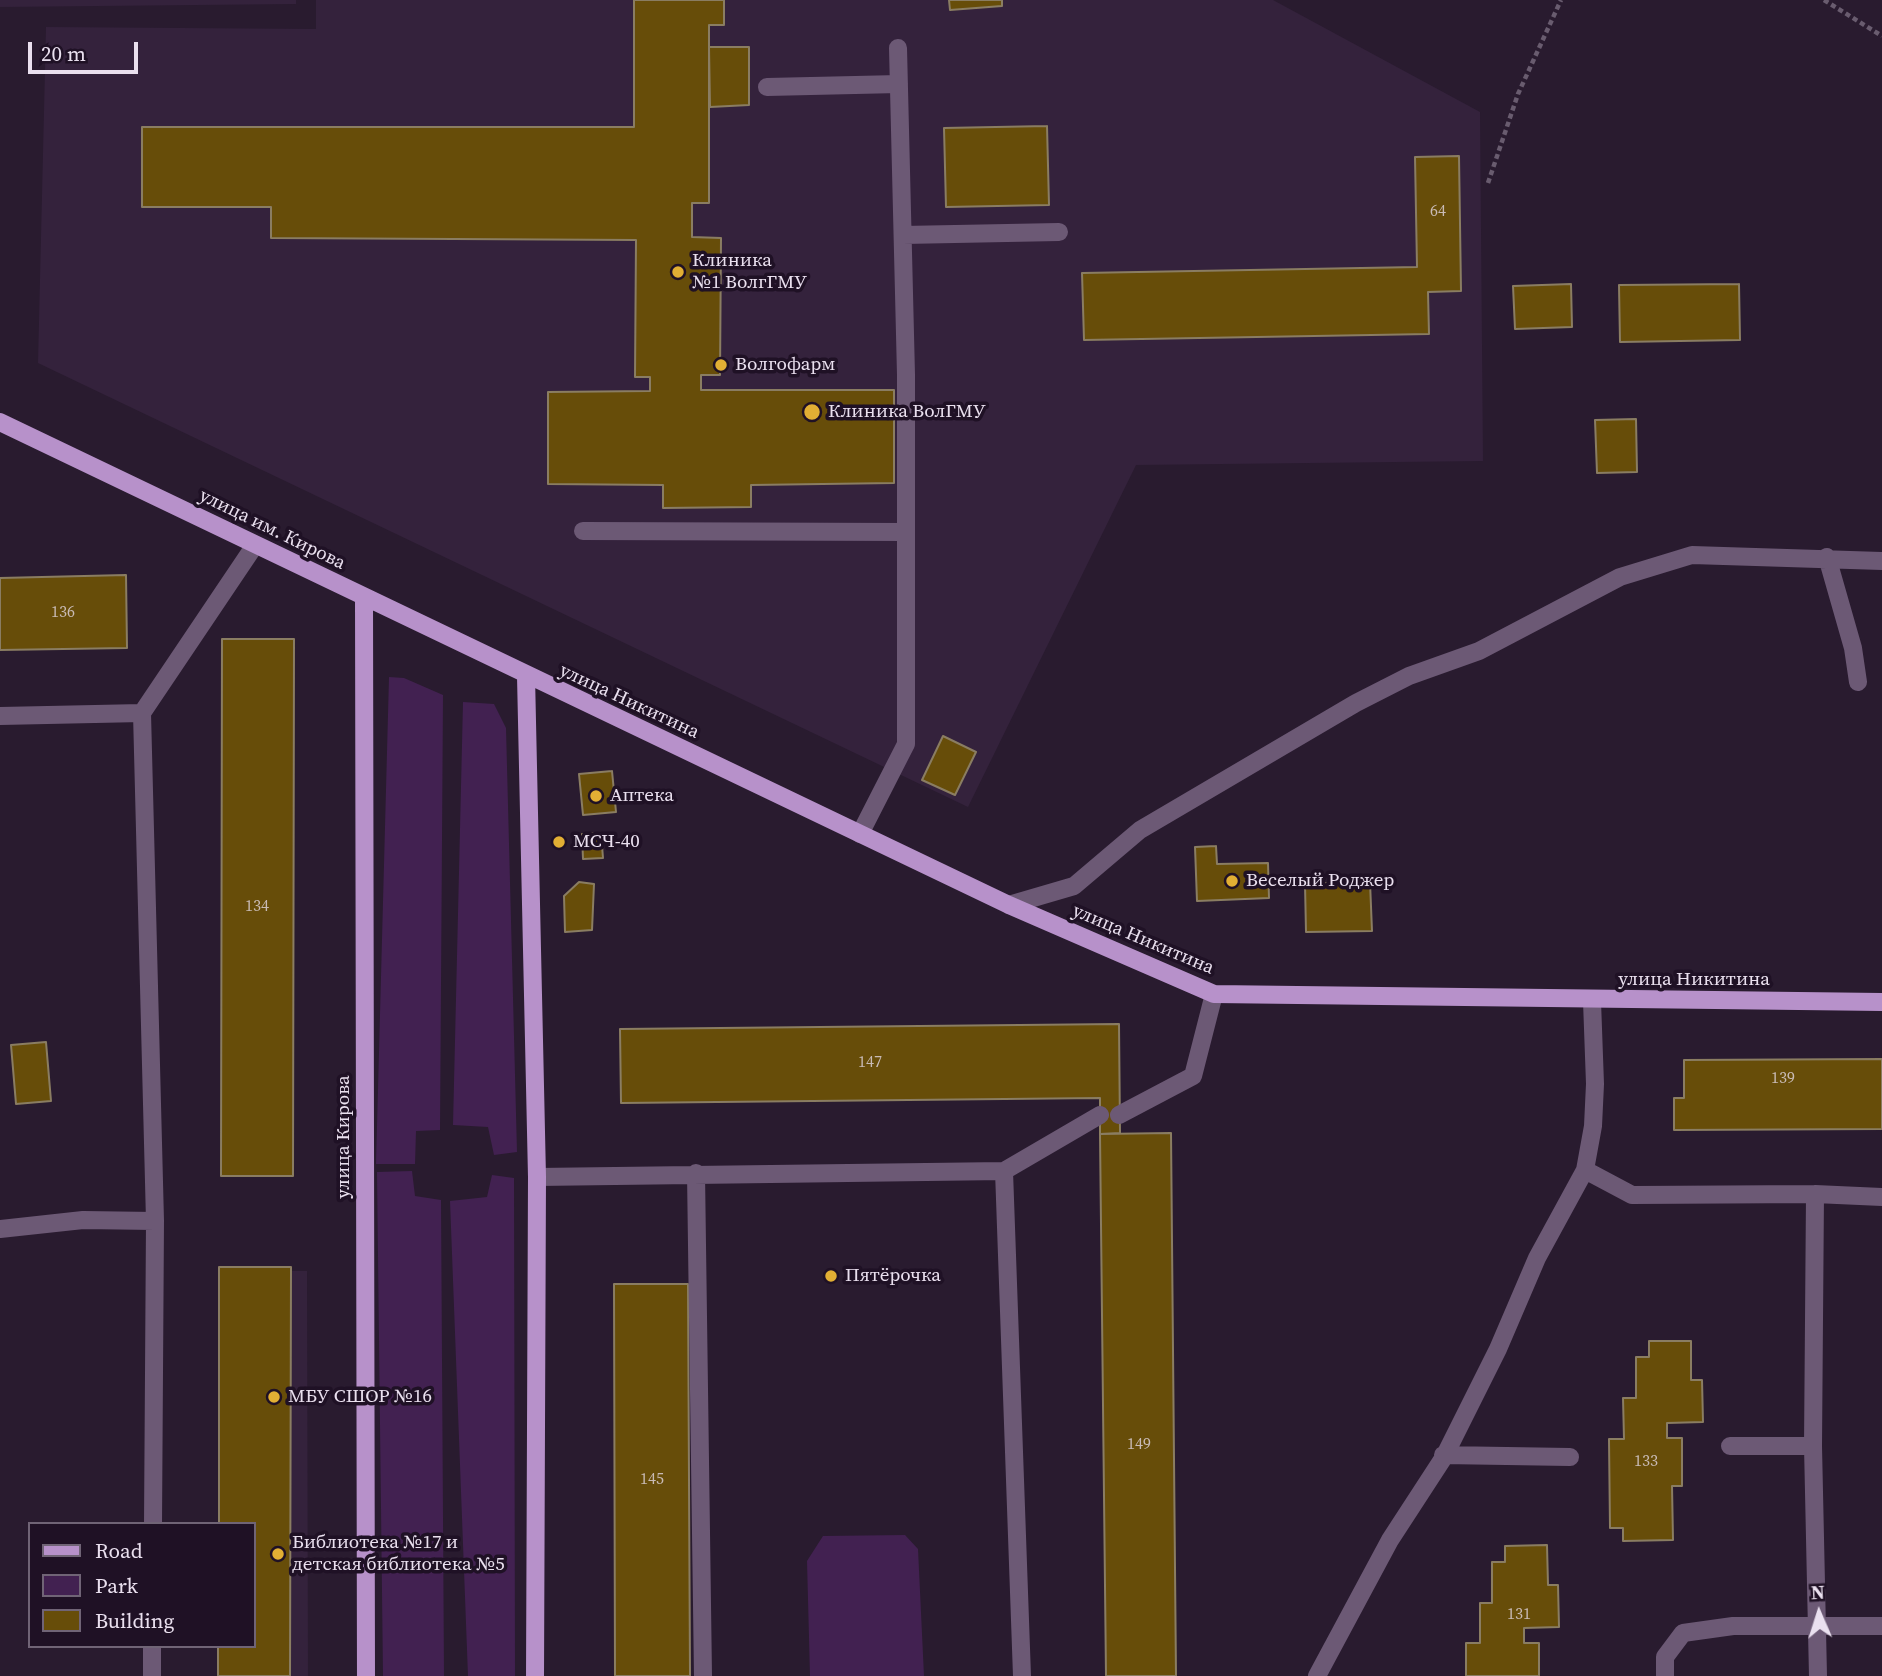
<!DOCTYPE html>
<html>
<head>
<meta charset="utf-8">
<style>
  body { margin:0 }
  #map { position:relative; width:1882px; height:1676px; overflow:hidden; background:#291b2f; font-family:"Source Serif 4",serif }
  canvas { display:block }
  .legend { position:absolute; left:28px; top:1522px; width:228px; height:126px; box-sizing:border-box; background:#1f1125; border:2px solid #706476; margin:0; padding:9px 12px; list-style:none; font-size:21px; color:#eae0ef }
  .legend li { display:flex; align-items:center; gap:14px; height:35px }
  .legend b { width:35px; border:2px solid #706476 }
  .north { position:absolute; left:1784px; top:1578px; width:70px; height:70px; -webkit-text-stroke:5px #1f1125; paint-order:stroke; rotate:357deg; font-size:19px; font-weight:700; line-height:28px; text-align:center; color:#eae0ef }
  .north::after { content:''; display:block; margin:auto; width:24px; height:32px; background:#eae0ef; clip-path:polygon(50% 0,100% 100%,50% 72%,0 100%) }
  .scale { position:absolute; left:28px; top:42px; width:110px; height:32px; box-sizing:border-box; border:4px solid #eae0ef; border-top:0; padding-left:9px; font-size:21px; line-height:24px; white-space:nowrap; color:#eae0ef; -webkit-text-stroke:5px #1f1125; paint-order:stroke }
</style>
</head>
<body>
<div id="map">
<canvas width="1882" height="1676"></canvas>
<ul class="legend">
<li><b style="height:9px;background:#b791ca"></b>Road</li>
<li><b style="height:19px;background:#422151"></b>Park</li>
<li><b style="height:19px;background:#674d09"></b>Building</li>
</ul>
<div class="north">N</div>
<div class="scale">20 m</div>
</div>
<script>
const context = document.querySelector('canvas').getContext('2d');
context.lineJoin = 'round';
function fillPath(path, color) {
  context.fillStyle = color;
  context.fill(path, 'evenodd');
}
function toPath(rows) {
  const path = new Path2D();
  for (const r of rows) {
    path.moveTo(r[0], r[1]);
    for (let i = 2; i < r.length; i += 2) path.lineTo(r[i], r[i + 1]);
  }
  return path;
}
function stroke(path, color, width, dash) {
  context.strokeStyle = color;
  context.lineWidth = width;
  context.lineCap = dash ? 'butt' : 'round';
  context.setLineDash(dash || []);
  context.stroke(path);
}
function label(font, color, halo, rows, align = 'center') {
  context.font = font + ' "Source Serif 4",serif';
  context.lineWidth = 7;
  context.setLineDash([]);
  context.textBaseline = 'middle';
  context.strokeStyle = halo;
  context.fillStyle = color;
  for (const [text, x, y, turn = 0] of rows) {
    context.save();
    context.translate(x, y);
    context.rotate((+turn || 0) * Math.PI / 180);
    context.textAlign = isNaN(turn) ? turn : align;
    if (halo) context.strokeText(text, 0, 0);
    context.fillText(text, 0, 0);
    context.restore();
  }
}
const built = toPath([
  [0,0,296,0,296,4,0,7],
  [316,0,1273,0,1480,112,1483,461,1136,465,968,807,38,363,46,27,316,29],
  [239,1271,307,1271,308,1676,240,1676,254,1646,254,1524]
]);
const green = toPath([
  [389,677,404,678,443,695,440,1130,416,1131,415,1164,376,1164],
  [463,702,494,704,506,728,517,1152,494,1155,488,1127,453,1125],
  [412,1171,415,1196,441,1200,444,1676,383,1676,377,1172],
  [492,1175,514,1178,515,1676,468,1676,450,1201,487,1197],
  [905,1535,918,1549,924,1676,810,1676,807,1561,823,1536]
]);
const building = toPath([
  [634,0,724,0,724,25,709,25,709,203,692,203,692,237,721,238,720,375,701,375,701,390,894,390,894,483,751,485,751,507,663,508,663,485,548,484,548,392,650,391,650,377,635,377,636,240,271,238,271,207,142,207,142,127,634,127,634,0],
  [949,0,1002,0,1002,6,950,10,949,0],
  [709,47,749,47,749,105,710,107,709,47],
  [1047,126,1049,205,946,207,944,128,1047,126],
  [1459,156,1461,291,1428,292,1429,334,1084,340,1082,273,1417,267,1415,157,1459,156],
  [1571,284,1572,327,1515,329,1513,286,1571,284],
  [1739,284,1740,340,1620,342,1619,285,1739,284],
  [1636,419,1637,472,1597,473,1595,420,1636,419],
  [126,575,127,648,0,650,0,578,126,575],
  [222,639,294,639,293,1176,221,1176,222,639],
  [943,736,976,752,955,795,922,780,943,736],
  [612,771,616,812,583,815,579,774,612,771],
  [601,833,603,858,583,859,582,834,601,833],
  [1216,846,1217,864,1268,863,1269,898,1197,901,1195,847,1216,846],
  [579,882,594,884,592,930,565,932,564,896,579,882],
  [1370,882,1372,931,1306,932,1305,884,1370,882],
  [1119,1024,1120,1133,1100,1134,1100,1098,621,1103,620,1029,1119,1024],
  [46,1042,51,1101,16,1104,11,1045,46,1042],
  [1882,1059,1882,1129,1674,1130,1674,1098,1684,1098,1684,1060,1882,1059],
  [1171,1133,1176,1676,1106,1676,1100,1134,1171,1133],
  [219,1267,291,1267,290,1676,218,1676,218,1646,254,1646,254,1524,219,1524,219,1267],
  [614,1284,688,1284,690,1676,615,1676,614,1284],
  [1649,1341,1691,1341,1691,1380,1702,1380,1703,1422,1667,1423,1667,1438,1682,1438,1682,1486,1672,1486,1673,1540,1623,1541,1623,1528,1610,1528,1609,1439,1624,1439,1623,1398,1636,1398,1636,1357,1649,1357,1649,1341],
  [1547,1545,1548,1585,1558,1585,1559,1627,1524,1628,1524,1643,1539,1643,1539,1676,1466,1676,1466,1643,1480,1643,1480,1603,1492,1603,1492,1562,1505,1562,1505,1546,1547,1545]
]);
const path = toPath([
  [1824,0,1882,36],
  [1488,183,1518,94,1561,0]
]);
const minor = toPath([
  [767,87,899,84],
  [903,235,1059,232],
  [583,531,906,532],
  [1827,557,1853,648,1858,682],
  [0,716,142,713],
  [860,834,906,744,906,375,898,48],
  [1009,905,1074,886,1140,830,1356,703,1409,676,1479,651,1620,577,1692,555,1882,561],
  [1592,1001,1595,1084,1593,1126,1585,1170,1632,1195,1815,1194,1813,1446,1818,1676],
  [1119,1115,1193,1076,1214,994],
  [1004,1171,1100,1115],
  [696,1173,703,1676],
  [537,1177,1004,1171,1022,1676],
  [1815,1194,1882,1197],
  [0,1229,83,1220,155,1221],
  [1730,1446,1813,1446],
  [1443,1455,1570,1457],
  [153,1524,155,1221,142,713,255,545],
  [152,1676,152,1646],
  [1317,1676,1390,1540,1444,1457,1498,1349,1537,1258,1585,1170],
  [1665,1676,1665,1657,1683,1633,1733,1626,1882,1626]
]);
const major = toPath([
  [0,422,1009,905,1214,994,1882,1002],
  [364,598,366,1676],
  [526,676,537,1177,535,1676]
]);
const markers = [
  [678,272,7,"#e2af34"],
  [721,365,7,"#e2af34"],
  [812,412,9,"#e2af34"],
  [596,796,7,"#e2af34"],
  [559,842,7,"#e2af34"],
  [1232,881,7,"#e2af34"],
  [831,1276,7,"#e2af34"],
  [274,1397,7,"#e2af34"],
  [278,1554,7,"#e2af34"]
];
const numberNames = [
  ["64",1438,212],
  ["136",63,613],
  ["134",257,907],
  ["147",870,1063],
  ["139",1783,1079],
  ["149",1139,1445],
  ["133",1646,1462],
  ["145",652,1480],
  ["131",1519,1615]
];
const poiNames = [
  ["Клиника",692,261],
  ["№1 ВолгГМУ",692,283],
  ["Волгофарм",735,365],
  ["Клиника ВолГМУ",828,412],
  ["Аптека",610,796],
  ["МСЧ-40",573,842],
  ["Веселый Роджер",1246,881],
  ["Пятёрочка",845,1276],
  ["МБУ СШОР №16",288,1397],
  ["Библиотека №17 и",292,1543],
  ["детская библиотека №5",292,1565]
];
const streetNames = [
  ["улица им. Кирова",272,530,26],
  ["улица Никитина",629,702,25],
  ["улица Никитина",1143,940,23],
  ["улица Никитина",1694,980],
  ["улица Кирова",344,1137,-90]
];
fillPath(built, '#34223c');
fillPath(green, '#422151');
fillPath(building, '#674d09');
stroke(building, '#8a7d62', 2);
stroke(path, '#695c6f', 4.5, [5, 3.5]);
stroke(minor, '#6c5975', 18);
stroke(major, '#b791ca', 18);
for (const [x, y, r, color] of markers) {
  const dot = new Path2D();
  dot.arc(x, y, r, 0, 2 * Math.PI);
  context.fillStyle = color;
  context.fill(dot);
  stroke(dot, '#1f1125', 2.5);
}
label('16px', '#c9bbb6', null, numberNames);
label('19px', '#eae0ef', '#1f1125', poiNames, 'left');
label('19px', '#eae0ef', '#1f1125', streetNames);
</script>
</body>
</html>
